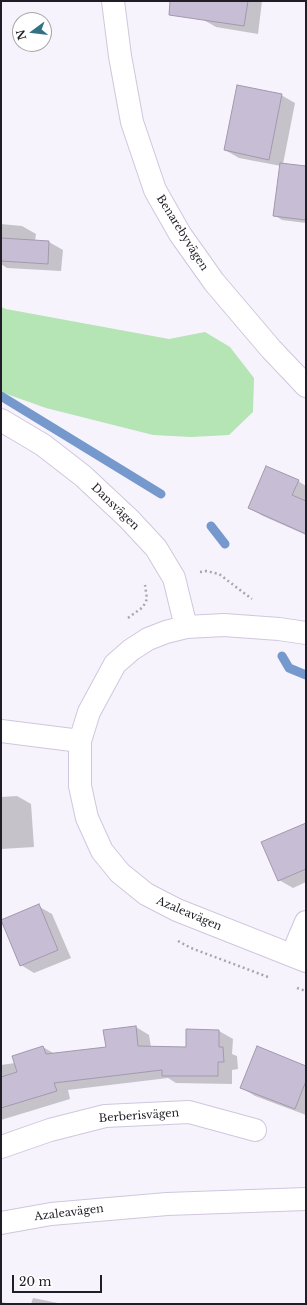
<!DOCTYPE html>
<html>
<head>
<meta charset="utf-8">
<style>
  body { margin:0 }
  #map { position:relative; width:307px; height:1305px; overflow:hidden; background:#f7f3fc; font-family:"Libre Baskerville",serif }
  canvas { display:block }
  .frame { position:absolute; inset:0; border:2px solid #211d26; pointer-events:none }
  .north { position:absolute; left:12px; top:12px; width:40px; height:40px; box-sizing:border-box; background:#fff; border:1px solid #a6a5a8; border-radius:50%; rotate:255deg; font-size:11px; font-weight:700; line-height:16px; text-align:center; color:#211d26 }
  .north::after { content:''; display:block; margin:auto; width:14px; height:18px; background:#317385; clip-path:polygon(50% 0,100% 100%,50% 72%,0 100%) }
  .scale { position:absolute; left:12px; top:1275px; width:90px; height:18px; box-sizing:border-box; border:2px solid #211d26; border-top:0; padding-left:5px; font-size:12px; line-height:14px; white-space:nowrap; color:#211d26; -webkit-text-stroke:3px #fff; paint-order:stroke }
</style>
</head>
<body>
<div id="map">
<canvas width="307" height="1305"></canvas>
<div class="frame"></div>
<div class="north">N</div>
<div class="scale">20 m</div>
</div>
<script>
const context = document.querySelector('canvas').getContext('2d');
context.lineJoin = 'round';
function fillPath(path, color) {
  context.fillStyle = color;
  context.fill(path, 'evenodd');
}
function toPath(rows) {
  const path = new Path2D();
  for (const r of rows) {
    path.moveTo(r[0], r[1]);
    for (let i = 2; i < r.length; i += 2) path.lineTo(r[i], r[i + 1]);
  }
  return path;
}
function stroke(path, color, width, dash) {
  context.strokeStyle = color;
  context.lineWidth = width;
  context.lineCap = dash ? 'butt' : 'round';
  context.setLineDash(dash || []);
  context.stroke(path);
}
function label(font, color, halo, rows, align = 'center') {
  context.font = font + ' "Libre Baskerville",serif';
  context.lineWidth = 3;
  context.setLineDash([]);
  context.textBaseline = 'middle';
  context.strokeStyle = halo;
  context.fillStyle = color;
  for (const [text, x, y, turn = 0] of rows) {
    context.save();
    context.translate(x, y);
    context.rotate((+turn || 0) * Math.PI / 180);
    context.textAlign = isNaN(turn) ? turn : align;
    if (halo) context.strokeText(text, 0, 0);
    context.fillText(text, 0, 0);
    context.restore();
  }
}
const green = toPath([
  [1,307,6,309,169,339,205,332,230,347,254,378,253,412,229,435,191,437,153,435,46,408,1,392]
]);
const shadow = toPath([
  [205,1,262,1,258,34,216,27,202,19],
  [281,95,295,103,283,164,306,167,306,223,282,220,274,215,281,166,239,158,225,150],
  [1,224,22,226,36,234,35,241,49,242,63,250,61,271,7,268,1,264],
  [298,481,306,486,306,535,263,516,249,508],
  [17,796,31,804,34,847,1,849,1,797],
  [306,824,306,882,293,888,279,880],
  [38,906,52,914,71,958,34,973,21,965],
  [136,1027,149,1035,151,1047,187,1048,219,1031,233,1039,232,1054,237,1056,238,1069,232,1070,232,1084,176,1083,168,1078,68,1090,70,1099,1,1120,1,1065,15,1063,43,1047,55,1054,107,1048],
  [306,1067,306,1115,255,1096,242,1088],
  [33,1298,63,1304,31,1304],
  [1,1302,12,1304,1,1304]
]);
const stream = toPath([
  [1,396,161,494],
  [211,526,225,544],
  [282,656,289,668,306,675]
]);
const building = toPath([
  [170,1,248,1,244,26,169,15,170,1],
  [237,85,282,94,269,160,224,150,237,85],
  [280,163,306,166,306,220,273,216,280,163],
  [1,238,49,241,48,264,1,261,1,238],
  [266,466,299,480,292,495,306,501,306,534,248,508,266,466],
  [306,823,306,869,278,881,261,842,306,823],
  [39,904,58,950,20,966,1,920,39,904],
  [136,1026,138,1046,186,1047,186,1029,219,1030,219,1047,223,1047,224,1062,218,1062,218,1076,162,1076,162,1070,54,1083,57,1091,1,1108,1,1077,17,1072,12,1056,43,1046,46,1054,106,1047,103,1030,136,1026],
  [257,1046,306,1066,306,1081,295,1109,240,1088,257,1046]
]);
const path = toPath([
  [200,572,206,571,219,574,252,599],
  [128,618,143,607,147,599,145,585],
  [178,941,191,948,268,977],
  [297,988,306,991]
]);
const minor = toPath([
  [113,1,120,56,132,122,155,190,180,234,214,282,271,349,306,386],
  [1,420,43,445,83,476,129,519,156,548,174,578,186,627],
  [306,633,279,629,224,625,186,627,166,632,148,639,131,650,115,664,89,712,80,741,80,786,87,818,102,851,120,873,146,894,177,910,306,961],
  [1,731,80,741],
  [292,955,306,922],
  [1,1147,50,1130,105,1116,189,1112,255,1130],
  [1,1223,51,1214,167,1204,306,1199]
]);
const streetNames = [
  ["Benarebyvägen",182,233,58],
  ["Dansvägen",115,507,44],
  ["Azaleavägen",189,914,23],
  ["Berberisvägen",139,1116,-4],
  ["Azaleavägen",69,1213,-7]
];
fillPath(green, '#b5e4b5');
fillPath(shadow, '#0003');
stroke(stream, '#7599cc', 9);
fillPath(building, '#c7bdd5');
stroke(building, '#a298ae', 1);
stroke(minor, '#d0c6de', 24);
stroke(path, '#a9a5ae', 2.5, [2, 3]);
stroke(minor, '#fff', 22);
label('11px', '#211d26', '#fff', streetNames);
</script>
</body>
</html>
